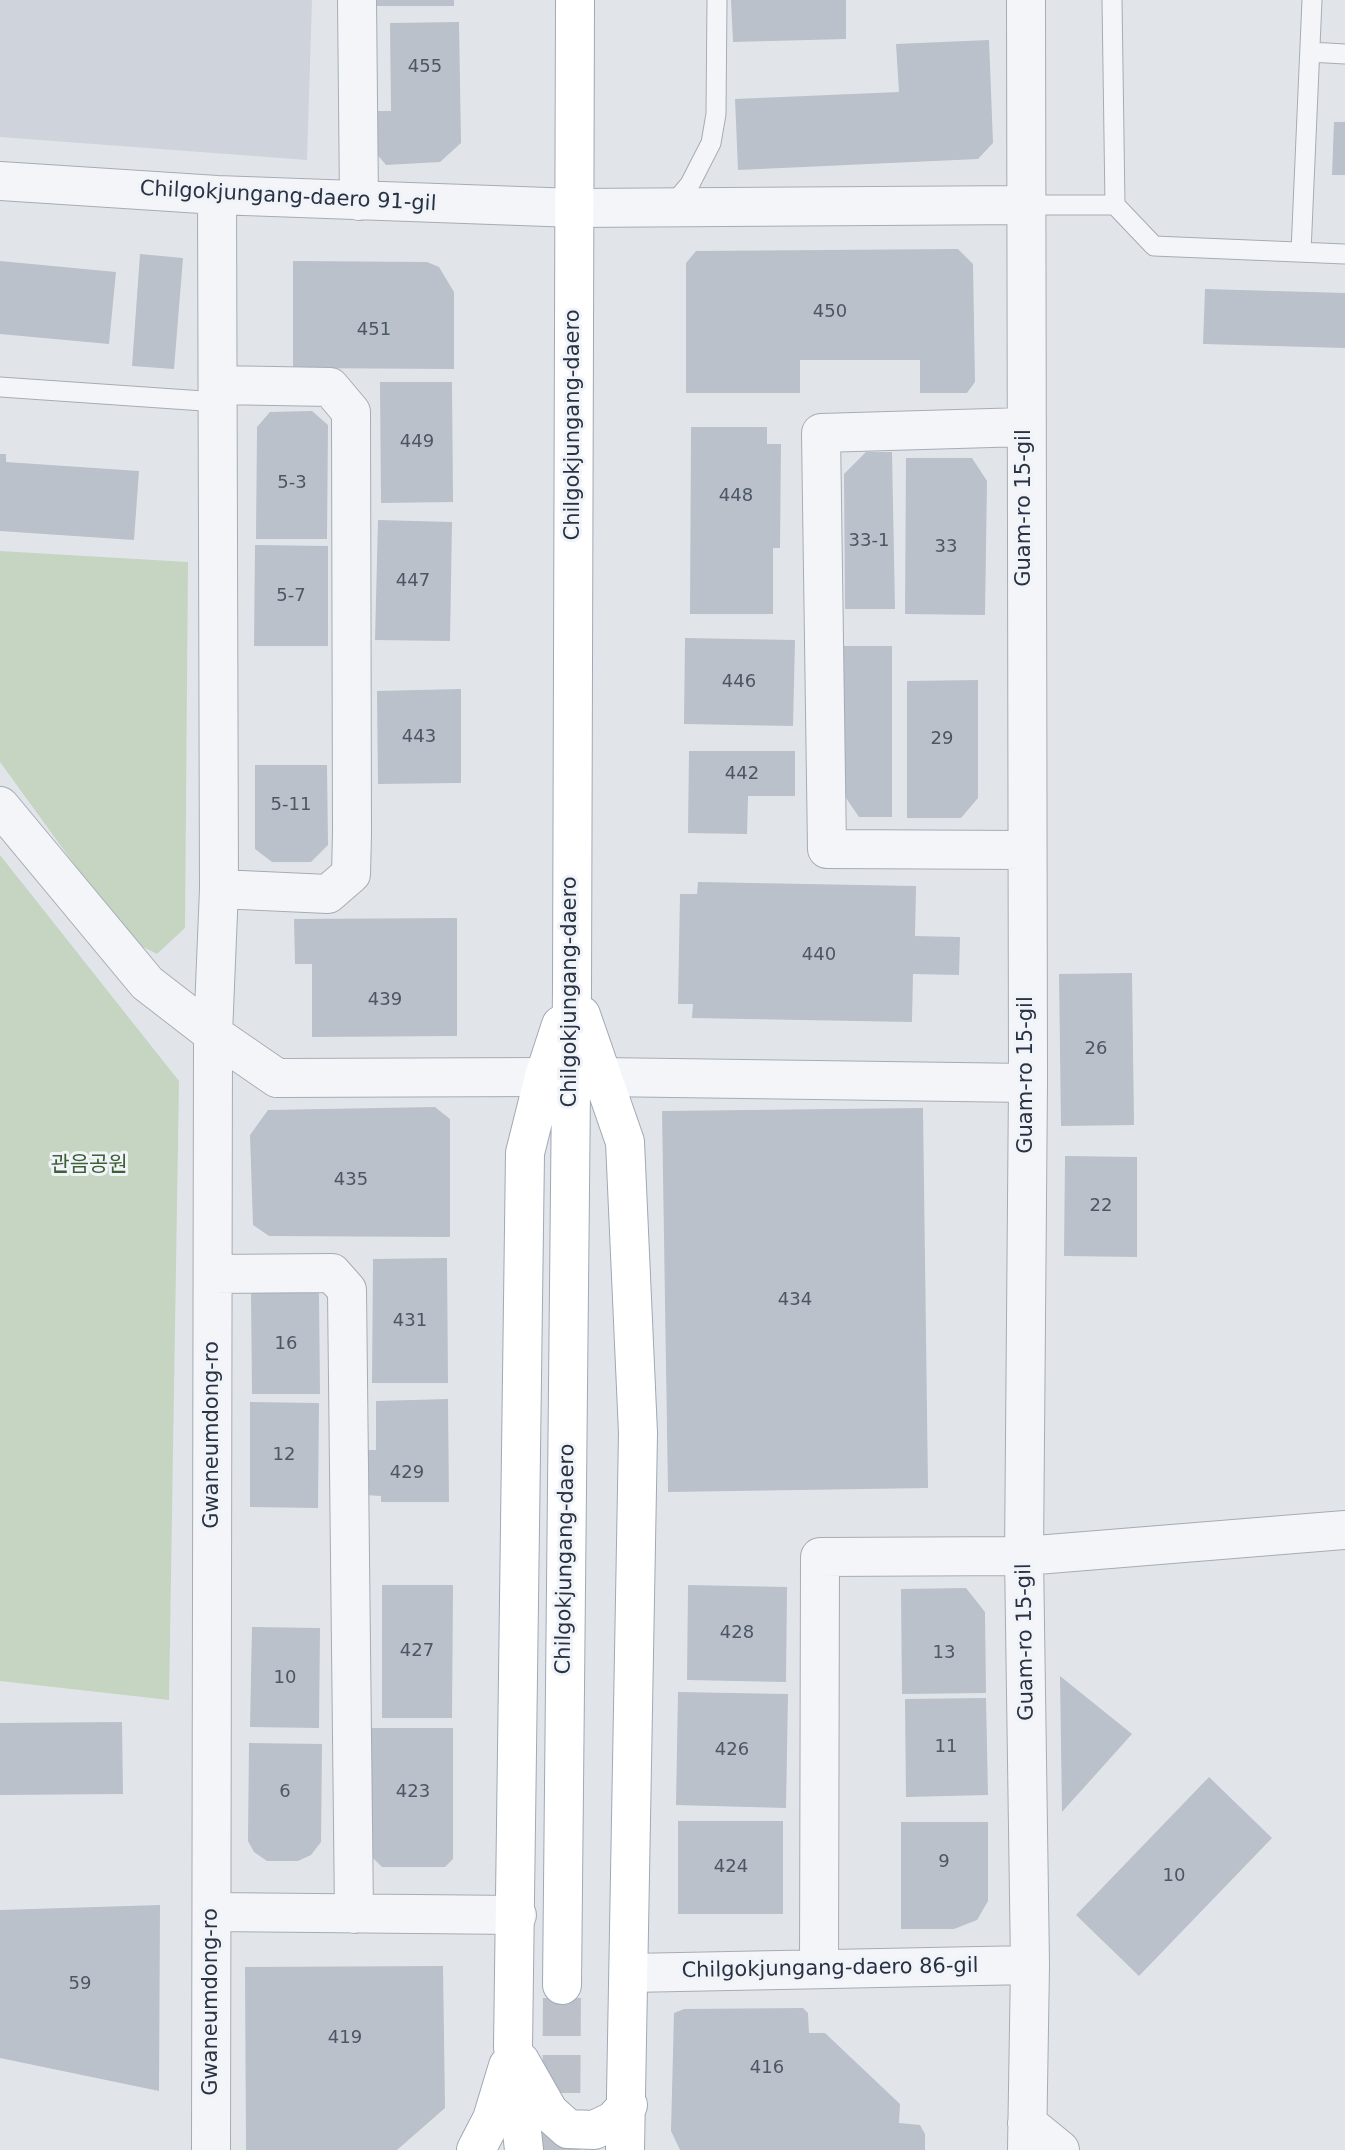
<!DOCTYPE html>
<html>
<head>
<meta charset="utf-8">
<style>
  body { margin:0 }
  canvas { display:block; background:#e1e5ea }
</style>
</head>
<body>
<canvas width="1345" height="2150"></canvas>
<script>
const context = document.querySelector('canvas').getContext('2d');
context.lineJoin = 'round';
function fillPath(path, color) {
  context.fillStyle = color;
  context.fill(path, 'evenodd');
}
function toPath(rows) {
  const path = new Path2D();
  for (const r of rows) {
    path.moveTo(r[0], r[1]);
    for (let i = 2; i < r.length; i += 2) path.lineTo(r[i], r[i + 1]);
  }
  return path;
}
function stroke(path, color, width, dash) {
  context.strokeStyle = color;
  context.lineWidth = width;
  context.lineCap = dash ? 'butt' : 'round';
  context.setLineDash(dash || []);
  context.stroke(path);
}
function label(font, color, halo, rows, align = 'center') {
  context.font = font + ' "DejaVu Sans","Noto Sans KR",sans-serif';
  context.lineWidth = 6;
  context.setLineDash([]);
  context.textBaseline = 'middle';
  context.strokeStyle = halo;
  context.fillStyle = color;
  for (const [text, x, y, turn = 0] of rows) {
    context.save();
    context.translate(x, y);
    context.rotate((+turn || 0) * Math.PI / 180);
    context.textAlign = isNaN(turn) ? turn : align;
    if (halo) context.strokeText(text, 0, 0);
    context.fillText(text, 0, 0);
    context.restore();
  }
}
const built = toPath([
  [0,0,312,0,307,160,0,137]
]);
const green = toPath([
  [0,551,188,562,185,928,157,954,129,940,0,762],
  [0,855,179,1081,169,1700,0,1681]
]);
const building = toPath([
  [377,0,454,0,454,6,377,6],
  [731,0,846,0,846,39,733,42],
  [459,22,461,143,440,162,386,165,366,141,365,111,391,111,390,23],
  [989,40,993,143,978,159,738,170,735,99,899,92,896,44],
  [1334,122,1345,122,1345,175,1332,175],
  [958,249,973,264,975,382,967,393,920,393,920,360,800,360,800,393,686,393,686,263,696,251],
  [140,254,183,258,174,369,132,366],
  [0,261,116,272,109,344,0,334],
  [293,261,427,262,439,267,454,292,454,369,293,368],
  [1205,289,1345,293,1345,348,1203,344],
  [380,382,452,382,453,502,381,503],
  [312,411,328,425,327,539,256,539,257,427,270,412],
  [691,427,767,427,767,444,781,444,780,548,773,548,773,614,690,614],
  [866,452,892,452,895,609,845,609,844,474],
  [0,454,6,454,6,462,139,471,134,540,0,531],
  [906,458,972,458,987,481,985,615,905,614],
  [378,520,452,522,450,641,375,640],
  [255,545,328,546,328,646,254,646],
  [685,638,795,640,793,726,684,724],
  [844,646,892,646,892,817,859,817,844,795],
  [978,680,978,798,961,818,907,818,907,681],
  [461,689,461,783,378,784,377,691],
  [689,751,795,751,795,796,748,796,747,834,688,833],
  [255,765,327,765,328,845,311,862,272,862,255,849],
  [698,882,916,886,915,936,960,937,959,975,913,974,912,1022,692,1018,693,1004,678,1004,680,894,697,894],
  [457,918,457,1036,312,1037,312,964,295,964,294,919],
  [1132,973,1134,1125,1061,1126,1059,974],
  [435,1107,450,1119,450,1237,269,1236,253,1225,250,1135,268,1110],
  [923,1108,928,1488,668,1492,662,1111],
  [1065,1156,1137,1157,1137,1257,1064,1256],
  [447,1258,448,1383,372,1383,373,1259],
  [310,1282,319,1294,320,1394,252,1394,251,1294,262,1283],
  [448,1399,449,1502,381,1502,381,1496,366,1495,366,1450,376,1450,376,1401],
  [250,1402,319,1403,318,1508,250,1507],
  [382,1585,453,1585,452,1718,382,1718],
  [688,1585,787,1587,786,1682,687,1680],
  [966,1588,985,1612,986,1693,902,1694,901,1589],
  [252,1627,320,1628,319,1728,250,1727],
  [1060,1676,1132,1734,1062,1812],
  [678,1692,788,1694,786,1808,676,1805],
  [986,1698,988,1795,906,1797,905,1699],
  [122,1722,123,1794,0,1795,0,1723],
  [372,1728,453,1728,453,1859,445,1867,382,1867,372,1857],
  [249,1743,322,1744,321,1842,311,1855,298,1861,267,1861,254,1852,248,1841],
  [1209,1777,1272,1838,1139,1976,1076,1915],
  [678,1821,783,1821,783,1914,678,1914],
  [901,1822,988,1822,988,1901,977,1920,954,1929,901,1929],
  [160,1905,159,2091,0,2058,0,1910],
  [443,1966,445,2108,397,2150,246,2150,245,1967],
  [803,2008,808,2013,809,2033,825,2033,900,2104,899,2123,920,2125,925,2134,925,2150,680,2150,671,2131,674,2013,684,2009]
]);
const primaryTunnel = toPath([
  [561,2150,562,1985]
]);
const lane = toPath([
  [1112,0,1115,205],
  [1310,52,1345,54],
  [1026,205,1115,205,1154,246,1345,254],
  [671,207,690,184,711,143,716,114,717,0],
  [1301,252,1312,0],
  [0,387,218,402]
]);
const street = toPath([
  [357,0,359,201],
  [1026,0,1028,1083,1024,1556,1030,1965,1027,2150],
  [0,181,217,195,575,208,1026,205],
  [217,195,219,889,213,1034,277,1078,544,1077],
  [218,385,330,387,351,412,352,834,351,874,328,894,219,889],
  [1025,427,821,433,827,849,1026,850],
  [0,806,147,983,213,1034,211,2150],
  [602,1077,1028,1083],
  [213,1274,332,1273,347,1290,354,1914],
  [213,1912,517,1915],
  [819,1969,820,1557,1024,1556,1345,1530],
  [630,1973,1030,1965],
  [1027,2123,1060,2150]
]);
const primary = toPath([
  [581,1015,625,1142,638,1433,625,2150],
  [562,1985,572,989,575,0],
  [520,2061,549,2112,568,2129,594,2130,613,2121,628,2105],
  [476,2150,492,2119,508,2066],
  [524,2150,513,2047,525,1153,544,1077,561,1025]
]);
const numberNames = [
  ["455",425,67],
  ["450",830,312],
  ["451",374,330],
  ["449",417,442],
  ["5-3",292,483],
  ["448",736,496],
  ["33-1",869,541],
  ["33",946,547],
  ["447",413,581],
  ["5-7",291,596],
  ["446",739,682],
  ["443",419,737],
  ["29",942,739],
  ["442",742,774],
  ["5-11",291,805],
  ["440",819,955],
  ["439",385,1000],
  ["26",1096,1049],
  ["435",351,1180],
  ["22",1101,1206],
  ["434",795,1300],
  ["431",410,1321],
  ["16",286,1344],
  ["12",284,1455],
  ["429",407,1473],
  ["428",737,1633],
  ["427",417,1651],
  ["13",944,1653],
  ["10",285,1678],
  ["11",946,1747],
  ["426",732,1750],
  ["6",285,1792],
  ["423",413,1792],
  ["9",944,1862],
  ["424",731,1867],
  ["10",1174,1876],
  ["59",80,1984],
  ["419",345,2038],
  ["416",767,2068]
];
const streetNames = [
  ["Chilgokjungang-daero 91-gil",288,197,3],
  ["Chilgokjungang-daero",574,425,-90],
  ["Guam-ro 15-gil",1025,508,-90],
  ["Chilgokjungang-daero",571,992,-90],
  ["Guam-ro 15-gil",1027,1075,-90],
  ["Gwaneumdong-ro",213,1435,-90],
  ["Chilgokjungang-daero",566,1559,-89],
  ["Guam-ro 15-gil",1026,1642,-91],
  ["Chilgokjungang-daero 86-gil",830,1969,-1],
  ["Gwaneumdong-ro",212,2002,-90]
];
const parkNames = [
  ["관음공원",89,1166]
];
fillPath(built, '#cfd4dc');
fillPath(green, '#c6d5c1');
fillPath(building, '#bac1ca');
stroke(primaryTunnel, '#bcc1c9', 38, [38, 19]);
stroke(lane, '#a6acb5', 21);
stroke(street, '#a6acb5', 40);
stroke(primary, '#9fa9b7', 40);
stroke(lane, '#f4f5f8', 19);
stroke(street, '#f4f5f8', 38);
stroke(primary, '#fff', 38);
label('18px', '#4c5665', null, numberNames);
label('21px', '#283243', '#f0f3f8', streetNames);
label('21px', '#3d6034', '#f0f3f8', parkNames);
</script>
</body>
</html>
